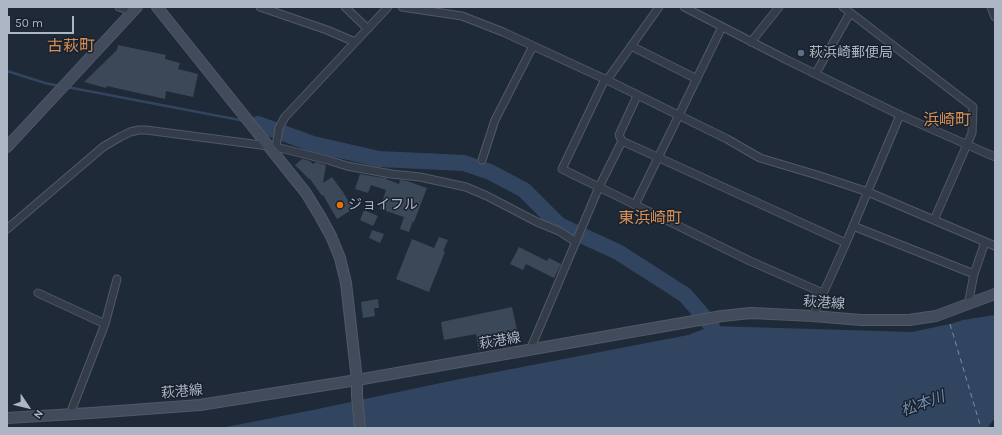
<!DOCTYPE html>
<html>
<head>
<meta charset="utf-8">
<style>
  body { margin:0 }
  #map { position:relative; width:1002px; height:435px; overflow:hidden; background:#1f2a38; font-family:Karla,sans-serif }
  canvas { display:block }
  .frame { position:absolute; inset:0; border:8px solid #adb6c5; pointer-events:none }
  .north { position:absolute; left:8px; top:387px; width:40px; height:40px; -webkit-text-stroke:3px #19212d; paint-order:stroke; rotate:125deg; font-size:11px; font-weight:700; line-height:16px; text-align:center; color:#adb6c5 }
  .north::after { content:''; display:block; margin:auto; width:14px; height:18px; background:#adb6c5; clip-path:polygon(50% 0,100% 100%,50% 72%,0 100%) }
  .scale { position:absolute; left:8px; top:16px; width:66px; height:18px; box-sizing:border-box; border:2px solid #adb6c5; border-top:0; padding-left:5px; font-size:12px; line-height:14px; white-space:nowrap; color:#adb6c5; -webkit-text-stroke:3px #19212d; paint-order:stroke }
</style>
</head>
<body>
<div id="map">
<canvas width="1002" height="435"></canvas>
<div class="frame"></div>
<div class="north">N</div>
<div class="scale">50 m</div>
</div>
<script>
const context = document.querySelector('canvas').getContext('2d');
context.lineJoin = 'round';
function fillPath(path, color) {
  context.fillStyle = color;
  context.fill(path, 'evenodd');
}
function toPath(rows) {
  const path = new Path2D();
  for (const r of rows) {
    path.moveTo(r[0], r[1]);
    for (let i = 2; i < r.length; i += 2) path.lineTo(r[i], r[i + 1]);
  }
  return path;
}
function stroke(path, color, width, dash) {
  context.strokeStyle = color;
  context.lineWidth = width;
  context.lineCap = dash ? 'butt' : 'round';
  context.setLineDash(dash || []);
  context.stroke(path);
}
function label(font, color, halo, rows, align = 'center') {
  context.font = font + ' Karla,"Noto Sans JP",sans-serif';
  context.lineWidth = 3;
  context.setLineDash([]);
  context.textBaseline = 'middle';
  context.strokeStyle = halo;
  context.fillStyle = color;
  for (const [text, x, y, turn = 0] of rows) {
    context.save();
    context.translate(x, y);
    context.rotate((+turn || 0) * Math.PI / 180);
    context.textAlign = isNaN(turn) ? turn : align;
    if (halo) context.strokeText(text, 0, 0);
    context.fillText(text, 0, 0);
    context.restore();
  }
}
const water = toPath([
  [995,315,995,418,988,427,985,428,221,428,313,410,455,380,688,335,712,326,912,332,950,324,963,320]
]);
const stream = toPath([
  [7,71,45,83,60,86],
  [67,87,245,121]
]);
const river = toPath([
  [258,124,313,144,379,159,464,163,490,172,524,190,559,225,618,252,685,295,712,326]
]);
const ferry = toPath([
  [950,324,981,428]
]);
const building = toPath([
  [118,45,166,55,165,59,180,63,178,69,198,74,193,97,166,91,165,99,107,86,106,88,84,82,117,50],
  [302,159,310,161,313,164,316,162,326,165,323,183,332,177,343,192,353,209,337,219,323,195,322,196,310,179,309,179,295,165],
  [360,174,377,177,387,178,386,179,399,184,400,180,407,181,427,188,414,222,413,221,409,232,400,229,404,217,380,209,386,190,371,185,368,193,355,189],
  [364,210,378,216,373,226,360,220],
  [372,230,384,234,380,243,369,238],
  [439,237,448,240,443,251,445,252,429,292,396,279,412,239,434,248],
  [519,247,547,261,549,258,561,264,554,278,526,264,523,270,510,264],
  [378,299,379,308,374,308,375,316,363,318,361,302],
  [512,307,518,334,509,335,511,340,497,343,497,346,479,350,476,334,444,340,441,322]
]);
const street = toPath([
  [119,7,134,12],
  [260,7,327,30,355,42],
  [345,7,368,29],
  [402,7,462,16,503,32,607,80,727,139,760,158,817,175,868,192,995,246],
  [684,7,785,59,900,115,995,157],
  [843,7,973,107,972,133,934,220],
  [991,7,995,17],
  [751,42,779,7],
  [631,46,697,79],
  [816,73,850,13],
  [605,79,562,169,750,261,823,293],
  [607,80,659,7],
  [622,141,846,243],
  [276,147,279,128,285,117,388,7],
  [482,160,495,120,533,46],
  [635,205,722,27],
  [853,226,974,274],
  [7,229,103,147,120,137,130,132,139,130,146,130,276,147,328,160,347,166,391,174,420,177,466,187,487,196,537,222,559,231,576,242],
  [38,293,105,324],
  [968,305,974,274,985,242],
  [813,316,846,243,900,115],
  [530,350,599,187,622,141,619,135,637,96],
  [70,414,105,324,117,279]
]);
const secondary = toPath([
  [157,7,306,193,320,216,331,236,340,258,346,283,357,380,357,396,360,428],
  [7,147,137,7],
  [7,418,91,413,200,405,357,380,722,316,751,313,813,316,861,320,909,320,936,316,995,294]
]);
const markers = [
  [801,53,4,"#5c6f8a"],
  [340,205,4,"#e8710a"]
];
const poiNames = [
  ["萩浜崎郵便局",809,53],
  ["ジョイフル",348,205]
];
const streetNames = [
  ["萩港線",824,303,4],
  ["萩港線",500,341,-10],
  ["萩港線",182,392,-5]
];
const waterNames = [
  ["松本川",923,404,-20]
];
const quarterNames = [
  ["古萩町",71,46],
  ["浜崎町",947,120],
  ["東浜崎町",650,218]
];
fillPath(water, '#324560');
stroke(stream, '#324560', 2.5);
stroke(river, '#324560', 16);
stroke(ferry, '#748daf', 1, [5, 4]);
fillPath(building, '#3b4858');
stroke(street, '#505966', 9);
stroke(secondary, '#505966', 12);
stroke(street, '#333c48', 7);
stroke(secondary, '#414b5c', 10);
for (const [x, y, r, color] of markers) {
  const dot = new Path2D();
  dot.arc(x, y, r, 0, 2 * Math.PI);
  context.fillStyle = color;
  context.fill(dot);
  stroke(dot, '#19212d', 1.5);
}
label('14px', '#adb6c5', '#19212d', poiNames, 'left');
label('14px', '#adb6c5', '#19212d', streetNames);
label('italic 15px', '#748daf', '#19212d', waterNames);
label('16px', '#d69057', '#19212d', quarterNames);
</script>
</body>
</html>
